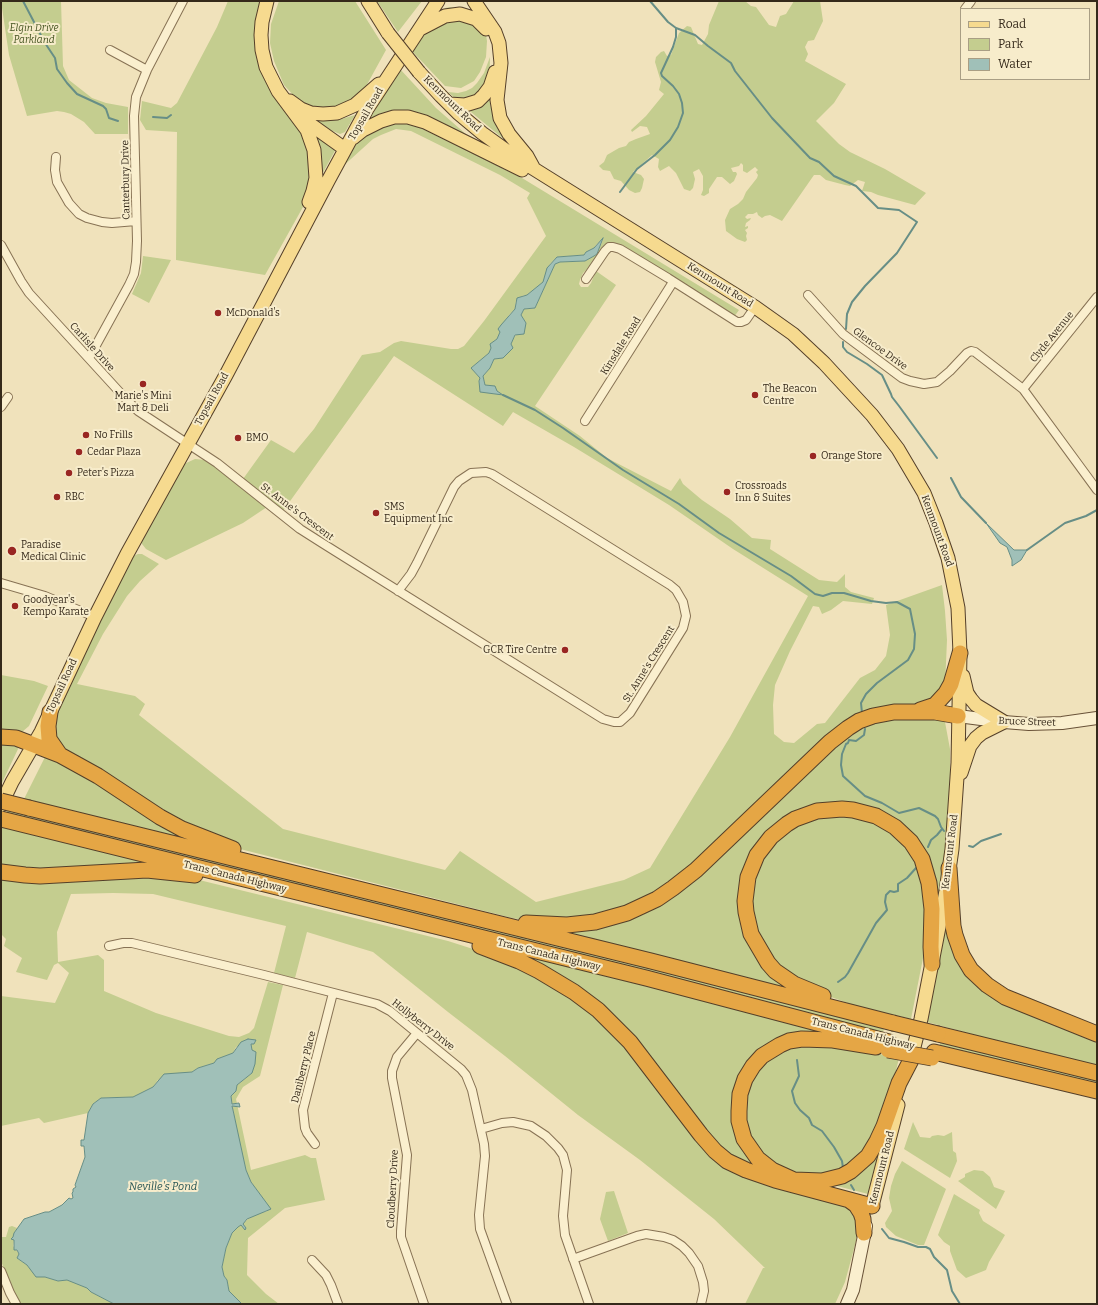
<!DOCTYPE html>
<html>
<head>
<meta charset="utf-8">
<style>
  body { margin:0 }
  #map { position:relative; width:1098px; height:1305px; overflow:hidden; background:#f0e2bb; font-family:Bitter,serif }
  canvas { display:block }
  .frame { position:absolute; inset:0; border:2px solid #35291a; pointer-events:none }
  .legend { position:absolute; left:960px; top:8px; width:130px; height:72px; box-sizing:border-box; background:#f7eccb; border:1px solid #a99e84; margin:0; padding:5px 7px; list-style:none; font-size:12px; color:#35291a }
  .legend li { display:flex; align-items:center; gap:8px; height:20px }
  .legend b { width:20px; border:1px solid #a99e84 }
</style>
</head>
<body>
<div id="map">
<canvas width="1098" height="1305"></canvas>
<div class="frame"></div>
<ul class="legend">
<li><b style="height:5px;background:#f6da8f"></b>Road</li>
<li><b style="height:11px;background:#c4cd8f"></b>Park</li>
<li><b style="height:11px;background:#a0c0b8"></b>Water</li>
</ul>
</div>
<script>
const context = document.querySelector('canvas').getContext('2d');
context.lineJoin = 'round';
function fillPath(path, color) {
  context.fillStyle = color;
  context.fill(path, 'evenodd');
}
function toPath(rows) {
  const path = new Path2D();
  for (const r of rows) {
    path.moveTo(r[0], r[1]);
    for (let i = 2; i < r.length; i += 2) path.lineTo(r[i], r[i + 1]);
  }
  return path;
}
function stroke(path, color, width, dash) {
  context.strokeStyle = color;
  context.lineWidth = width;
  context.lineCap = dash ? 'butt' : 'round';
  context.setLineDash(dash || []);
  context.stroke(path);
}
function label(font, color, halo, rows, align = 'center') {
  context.font = font + ' Bitter,serif';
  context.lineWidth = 4;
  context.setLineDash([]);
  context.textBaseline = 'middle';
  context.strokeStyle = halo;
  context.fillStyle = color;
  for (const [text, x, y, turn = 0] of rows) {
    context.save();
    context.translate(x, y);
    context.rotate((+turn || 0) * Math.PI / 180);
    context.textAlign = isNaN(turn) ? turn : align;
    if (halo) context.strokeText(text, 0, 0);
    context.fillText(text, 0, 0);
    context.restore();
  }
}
const green = toPath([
  [1,1,61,1,63,66,69,80,92,98,106,103,128,107,128,134,95,134,84,122,71,114,64,112,57,111,27,116,9,55],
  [228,1,264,1,257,35,301,128,312,154,308,198,265,275,176,260,177,132,146,130,140,120,142,101,171,108,177,103,217,27],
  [279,1,355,1,386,50,353,110,308,107,295,97,284,85,274,61,270,43,271,24],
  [377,1,422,1,398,32],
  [719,1,745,1,751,6,756,7,769,25,776,27,780,16,786,14,794,1,820,1,823,21,814,40,808,41,805,47,808,54,805,61,846,84,834,103,816,121,839,144,850,152,885,169,926,193,915,205,878,195,871,192,862,191,865,182,858,180,850,186,845,185,826,180,820,175,814,175,782,221,770,215,765,216,762,218,758,215,757,212,753,214,748,214,745,217,747,219,751,218,750,220,746,223,745,227,748,226,748,228,745,230,747,233,746,236,747,240,745,242,737,239,726,231,725,220,730,209,738,204,743,199,746,192,757,178,758,175,756,172,758,170,755,167,747,173,743,171,743,165,741,163,739,166,731,168,733,172,736,172,737,174,734,181,730,184,722,177,717,177,709,189,709,193,704,196,701,195,703,190,703,176,699,169,693,172,695,179,693,188,690,191,684,189,676,173,669,166,660,171,658,167,659,159,652,155,633,172,641,175,644,179,642,188,640,192,635,193,629,190,621,181,614,179,610,171,603,170,599,166,604,162,607,155,619,148,626,146,629,142,636,139,650,134,647,127,640,126,632,132,631,130,646,116,664,94,659,90,661,82,655,62,656,57,661,52,664,51,667,56,671,55,679,33,687,26,691,27,698,44,702,45,708,34,709,25],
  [450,7,462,9,486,35,487,41,486,57,480,72,474,81,461,88,445,86,412,51,445,8],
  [490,57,489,92,490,104,493,116,499,129,512,146,471,112,448,92,458,93,466,91,472,88,477,83,484,73],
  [400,69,436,108,475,142,427,120,366,125],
  [290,100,326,120,338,120,355,115,345,132,340,134,311,122],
  [405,120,522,178,739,310,734,317,615,244,583,273,580,280,579,284,581,287,588,287,591,283,596,271,616,285,535,406,580,436,607,458,671,491,680,478,683,484,702,500,730,519,752,538,771,540,770,549,819,580,837,582,845,574,845,587,851,592,874,598,872,604,843,601,831,610,822,614,819,607,813,606,790,651,775,685,773,705,774,734,784,742,794,743,817,724,825,723,860,678,875,670,886,656,890,635,886,605,942,585,945,611,947,640,945,686,934,702,870,713,672,885,599,918,529,921,512,918,240,849,206,836,64,752,50,727,129,560,131,557,138,554,142,554,159,564,140,581,127,596,103,634,77,684,135,696,145,704,139,715,283,829,445,870,460,851,536,902,624,880,650,868,730,737,808,596,733,549,669,505,574,447,513,412,503,426,394,356,283,511,243,479,271,440,294,453,314,429,362,355,380,352,394,343,401,341,451,349,458,349,464,346,484,321,546,236,527,198,530,193,500,175,411,131,396,129,381,135,373,139,341,168,358,140,368,132],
  [603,239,597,254,585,261,560,262,555,264,535,308,524,309,521,315,526,323,512,340,511,344,512,348,503,358,494,359,490,368,483,376,485,385,500,393,496,394,492,393,480,385,479,381,480,378,471,368,489,353,491,348,491,344,497,339,509,315,515,309,516,301,522,296,527,295,544,282,550,264,557,257,584,255,586,252,594,248,596,245],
  [311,126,338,145,319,180],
  [143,256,171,260,149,303,132,294,141,273],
  [195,459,205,460,214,466,267,507,243,523,166,560,146,549,142,544,141,541,184,464],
  [1,675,34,681,48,686,29,726,22,732,1,735],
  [942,718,945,722,950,749,950,786,946,853,936,914,910,836,834,805,760,844,745,926,802,993,599,943,550,928,635,913,824,751,875,719],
  [1,739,17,746,18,749,1,785],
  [47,753,228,850,24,799],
  [8,809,403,906,884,1028,883,1033,6,814],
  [824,813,869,818,906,842,925,879,925,948,911,1019,856,1006,806,988,767,957,748,908,757,863,786,829],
  [1,826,201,872,1,870],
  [130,874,195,879,448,941,498,957,543,977,613,1030,707,1150,853,1209,859,1230,845,1282,835,1304,745,1304,763,1268,765,1268,714,1219,640,1160,578,1115,505,1056,448,1012,373,952,307,932,295,978,274,973,286,926,153,894,113,893,71,894,57,932,58,962,98,955,104,960,104,991,156,1013,229,1036,239,1037,249,1033,254,1028,268,982,283,985,260,1076,243,1087,236,1099,251,1170,305,1155,311,1158,316,1158,325,1200,285,1208,248,1238,247,1275,266,1294,279,1304,242,1304,229,1291,227,1280,224,1276,222,1267,226,1248,232,1233,238,1227,252,1216,261,1212,266,1212,268,1206,251,1182,246,1170,236,1130,231,1096,236,1091,237,1085,252,1073,252,1050,251,1044,255,1043,239,1046,236,1047,233,1053,218,1059,214,1063,198,1068,192,1072,158,1080,153,1087,133,1097,101,1098,93,1104,88,1113,44,1123,39,1118,1,1126,1,996,55,1003,69,973,58,963,54,965,47,980,16,972,22,958,4,946,6,939,1,934,1,877],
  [948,910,968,972,1097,1036,1097,1068,927,1022],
  [478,942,557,964,854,1038,777,1041,735,1107,772,1175,726,1156,619,1025],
  [941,1041,1097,1078,1097,1086,939,1047],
  [790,1046,846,1047,899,1058,889,1100,866,1152,837,1174,791,1174,756,1151,742,1110,757,1067],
  [913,1122,920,1137,930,1138,932,1136,938,1135,944,1136,952,1132,953,1151,956,1153,957,1161,950,1178,904,1149],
  [884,1137,868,1194,829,1184],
  [902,1161,946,1189,924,1245,918,1245,896,1236,886,1227,885,1223,892,1211,889,1198,891,1186,895,1174],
  [974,1170,983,1171,990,1177,994,1187,1005,1191,996,1209,958,1181,965,1177,965,1174],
  [614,1191,628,1233,608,1241,600,1219,606,1192],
  [954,1194,980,1210,979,1213,983,1221,1005,1235,989,1262,986,1270,966,1278,957,1270,950,1251,950,1246,944,1242,938,1235],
  [12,1226,17,1228,13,1237,11,1239,14,1240,13,1246,19,1254,17,1258,27,1265,32,1271,39,1277,45,1277,58,1281,67,1279,87,1288,91,1292,114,1304,20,1304,15,1297,1,1261,1,1237,6,1237,9,1227]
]);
const water = toPath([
  [603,238,597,254,594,256,585,261,560,262,555,264,535,308,524,309,521,315,526,323,524,334,515,335,511,344,513,348,503,358,494,359,490,368,483,376,485,385,495,386,497,391,503,395,480,392,479,381,480,378,471,368,489,353,491,348,490,344,497,339,500,332,498,329,501,325,515,309,517,298,527,295,543,282,547,268,557,257,584,255,586,252,594,248,603,238],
  [986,523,1014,550,1027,550,1021,560,1012,566,1012,560,1007,547,1000,543,986,523],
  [248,1039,256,1040,254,1044,251,1044,252,1050,256,1052,255,1064,252,1073,237,1085,236,1091,231,1096,232,1104,239,1103,240,1107,232,1106,233,1110,246,1170,251,1182,271,1209,247,1219,243,1224,246,1228,245,1230,241,1225,238,1227,232,1233,226,1248,222,1267,224,1276,227,1280,229,1291,242,1304,114,1304,91,1292,87,1288,67,1280,58,1281,45,1277,36,1277,27,1265,17,1258,19,1254,17,1250,14,1250,14,1240,11,1239,13,1237,14,1233,24,1219,45,1212,49,1212,62,1205,69,1198,71,1199,73,1198,72,1193,73,1192,73,1189,76,1187,75,1185,85,1157,84,1146,81,1146,81,1140,84,1140,88,1113,93,1104,101,1098,133,1097,153,1087,164,1074,192,1072,198,1068,214,1063,217,1059,233,1053,241,1042,248,1039]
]);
const stream = toPath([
  [23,1,45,43,55,58,57,69,67,83,77,94,103,106,106,109,109,118,118,121],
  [676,28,695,35,708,46,731,63,735,71,772,118,810,158,819,162,834,176,856,186,878,208,899,210,917,222,897,253,865,286,852,302,847,314,846,329],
  [153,117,167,118,171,115],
  [620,192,637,169,655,155,670,140,678,127,683,113,682,103,679,94,673,86,662,76,661,73,673,47,676,37,676,28,668,22,650,1],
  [843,342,843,347,847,352,867,364,882,375,891,394,892,397,899,406,937,458],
  [503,395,535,410,563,428,623,470,679,504,719,533,791,576,815,594,823,596,832,593,844,593,871,601,886,603,897,602,910,609,915,634,914,649,908,660,877,683,866,694,861,703,862,713],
  [951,478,961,497,986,523],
  [1027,550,1065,523,1086,516,1097,510],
  [865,729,864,735,856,741,849,740,848,743,846,744,842,754,841,765,843,776,865,796,882,803,899,813,919,808,935,816,938,819,941,827,944,831],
  [969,846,973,847,981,841,1001,834],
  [928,847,931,840,937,835,942,829],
  [838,982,845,977,848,973,876,923,887,910,885,902,886,895,890,891,894,892,898,891,898,884,907,878,916,868],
  [797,1060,799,1076,792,1091,795,1103,800,1110,809,1118,812,1125,822,1131,834,1147,842,1161,843,1168],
  [851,1185,854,1190],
  [882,1229,889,1238,904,1242,918,1247,926,1247,930,1249,934,1257,947,1270,952,1291,960,1304]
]);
const street = toPath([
  [965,9,971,1],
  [110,50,147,70],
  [56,157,55,170,57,182,69,203,79,214,87,218,102,222,112,223,136,221],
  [1,245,21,281,29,293,125,398,138,411,217,463,300,529,322,543,603,719,614,722,620,722,630,713,683,628,686,616,683,602,676,590,670,585,492,474,486,472,471,473,459,481,454,487,417,563,411,574,398,591],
  [586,279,605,251,609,247,613,247,620,249,668,278,737,322,741,322,746,320,755,307],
  [808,295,843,334,902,378,910,381,924,384,937,382,950,371,967,353,971,351,975,352,1023,389,1097,490],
  [89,358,129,285,134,274,136,262,137,241,134,116,136,97,147,70,183,1],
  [1023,389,1097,297],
  [1,407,8,397],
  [585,421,673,282],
  [1,583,45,596,95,617],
  [109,946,123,943,132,943,264,975,377,1004,390,1011,461,1069,466,1075,472,1090,484,1144,485,1156,479,1215,480,1229,507,1304],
  [417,1033,397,1057,392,1071,392,1078,407,1155,401,1231,401,1237,424,1304],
  [481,1129,502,1123,513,1122,531,1126,546,1136,558,1148,563,1155,567,1170,563,1216,565,1235,589,1304],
  [315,1144,307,1133,305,1128,303,1110,333,993],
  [573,1259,637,1236,646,1234,664,1237,673,1240,682,1246,689,1253,698,1266,703,1282,704,1291,701,1304],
  [312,1260,326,1275,331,1285,338,1304],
  [1,1271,10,1293,16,1304]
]);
const secondary = toPath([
  [958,716,1004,722,1029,724,1062,723,1097,718],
  [847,1304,853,1290,866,1226]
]);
const primary = toPath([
  [267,1,262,22,261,35,262,50,266,67,278,91,307,130,314,150,316,178,313,191,309,202],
  [368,1,388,33],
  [474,1,495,32,499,43,501,63,497,100,500,118,509,134,527,156,533,167],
  [420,29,445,16,460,14,476,19,486,29],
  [419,72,441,96,458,113,482,133,518,159,755,307,793,334,824,363,872,415,898,449,924,493,936,523,948,558,958,608,960,653,958,763,952,849,946,891,921,1019,910,1063],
  [290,101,301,109,311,113,323,114,337,113,355,105,379,84],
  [449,104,465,105,478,101,484,95,490,87,495,72],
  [303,119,345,149],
  [353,138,363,130,381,121,394,117,408,117,425,122,522,170],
  [963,676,967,693,971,699,976,705,1004,722],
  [961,773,970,746,976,738,982,733,1004,722],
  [1,805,12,782,41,732,95,617,127,554,226,375,328,181,367,109,438,1],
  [872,1206,898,1105]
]);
const highway = toPath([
  [920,710,935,705,946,693,951,684,960,653],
  [50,712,48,726,49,739,60,755],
  [1,737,16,738,60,755,98,776,160,817,182,829,233,849],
  [29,808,651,961,893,1023],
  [1,819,646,978,889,1042],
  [949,868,953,926,955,935,962,955,971,970,987,985,1005,997,1097,1034],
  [1,872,25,875,40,876,147,870,195,875],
  [526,923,567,925,595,922,627,913,657,899,673,888,696,870,830,742,848,728,859,721,873,716,894,712,935,712,958,716],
  [480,946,519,961,539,971,574,992,598,1010,630,1042,701,1135,715,1151,727,1161,746,1170,775,1180,872,1206],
  [823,996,794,984,775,971,768,963,751,934,746,912,745,901,748,877,757,855,771,837,787,824,795,819,817,811,842,809,853,810,876,816,895,827,911,842,922,859,929,883,932,909,931,947,932,964],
  [938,1034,1097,1073],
  [876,1047,833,1040,802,1039,789,1041,780,1045,762,1056,753,1066,745,1079,740,1094,739,1111,739,1121,744,1139,758,1159,772,1170,794,1180,822,1181,842,1176,851,1171,868,1156,877,1141,884,1126,899,1083,911,1060],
  [934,1052,1097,1091],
  [849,1200,856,1205,861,1213,863,1219,864,1233]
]);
const primaryBridge = toPath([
  [388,33,419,72]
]);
const highwayBridge = toPath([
  [1,801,29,808],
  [893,1023,938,1034],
  [888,1050,932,1058]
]);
const markers = [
  [218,313,4,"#992622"],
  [143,384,4,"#992622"],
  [755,395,4,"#992622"],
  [86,435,4,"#992622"],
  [238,438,4,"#992622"],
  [79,452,4,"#992622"],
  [813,456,4,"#992622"],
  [69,473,4,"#992622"],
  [727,492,4,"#992622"],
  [57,497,4,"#992622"],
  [376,513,4,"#992622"],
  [12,551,5,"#992622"],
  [15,606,4,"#992622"],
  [565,650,4,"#992622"]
];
const parkNames = [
  ["Elgin Drive",34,28],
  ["Parkland",34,40]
];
const streetNames = [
  ["Kenmount Road",452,104,44],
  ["Topsail Road",366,114,-60],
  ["Canterbury Drive",126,180,-91],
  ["Kenmount Road",720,285,32],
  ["Clyde Avenue",1052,337,-51],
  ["Kinsdale Road",621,346,-58],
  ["Carlisle Drive",92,347,48],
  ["Glencoe Drive",880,349,36],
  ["Topsail Road",212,399,-61],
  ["St. Anne's Crescent",297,512,37],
  ["Kenmount Road",937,531,70],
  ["St. Anne's Crescent",649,664,-58],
  ["Topsail Road",62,686,-65],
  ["Bruce Street",1027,722,2],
  ["Kenmount Road",950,852,-83],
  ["Trans Canada Highway",235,877,14],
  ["Trans Canada Highway",549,955,14],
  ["Hollyberry Drive",423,1025,38],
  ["Trans Canada Highway",863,1034,14],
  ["Daniberry Place",304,1067,-76],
  ["Kenmount Road",882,1168,-76],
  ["Cloudberry Drive",393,1189,-87]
];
const poiNames = [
  ["McDonald's",226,313],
  ["The Beacon",763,389],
  ["Centre",763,401],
  ["Marie's Mini",143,396,"center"],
  ["Mart & Deli",143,408,"center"],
  ["No Frills",94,435],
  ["BMO",246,438],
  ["Cedar Plaza",87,452],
  ["Orange Store",821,456],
  ["Peter's Pizza",77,473],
  ["Crossroads",735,486],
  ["Inn & Suites",735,498],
  ["RBC",65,497],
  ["SMS",384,507],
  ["Equipment Inc",384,519],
  ["Paradise",21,545],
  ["Medical Clinic",21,557],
  ["Goodyear's",23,600],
  ["Kempo Karate",23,612],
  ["GCR Tire Centre",557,650,"right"]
];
const waterNames = [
  ["Neville's Pond",163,1187]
];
fillPath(green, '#c4cd8f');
fillPath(water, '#a0c0b8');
stroke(water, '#678e86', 1);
stroke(stream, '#678e86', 2);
stroke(street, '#877254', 10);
stroke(secondary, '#695238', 14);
stroke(primary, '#543f29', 15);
stroke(highway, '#543f29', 17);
stroke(street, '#faefce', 8);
stroke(secondary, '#faefce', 12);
stroke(primary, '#f6da8f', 13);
stroke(highway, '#e5a645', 15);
stroke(primaryBridge, '#543f29', 15, []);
stroke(highwayBridge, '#543f29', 17, []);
stroke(primaryBridge, '#f6da8f', 13);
stroke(highwayBridge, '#e5a645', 15);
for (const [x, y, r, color] of markers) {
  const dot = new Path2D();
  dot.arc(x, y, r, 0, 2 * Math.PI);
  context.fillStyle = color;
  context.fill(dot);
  stroke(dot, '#f7eccb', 1.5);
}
label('italic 10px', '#445320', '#f7eccb', parkNames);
label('10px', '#35291a', '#f7eccb', streetNames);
label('10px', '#35291a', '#f7eccb', poiNames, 'left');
label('italic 11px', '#285655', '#f7eccb', waterNames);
</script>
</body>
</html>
